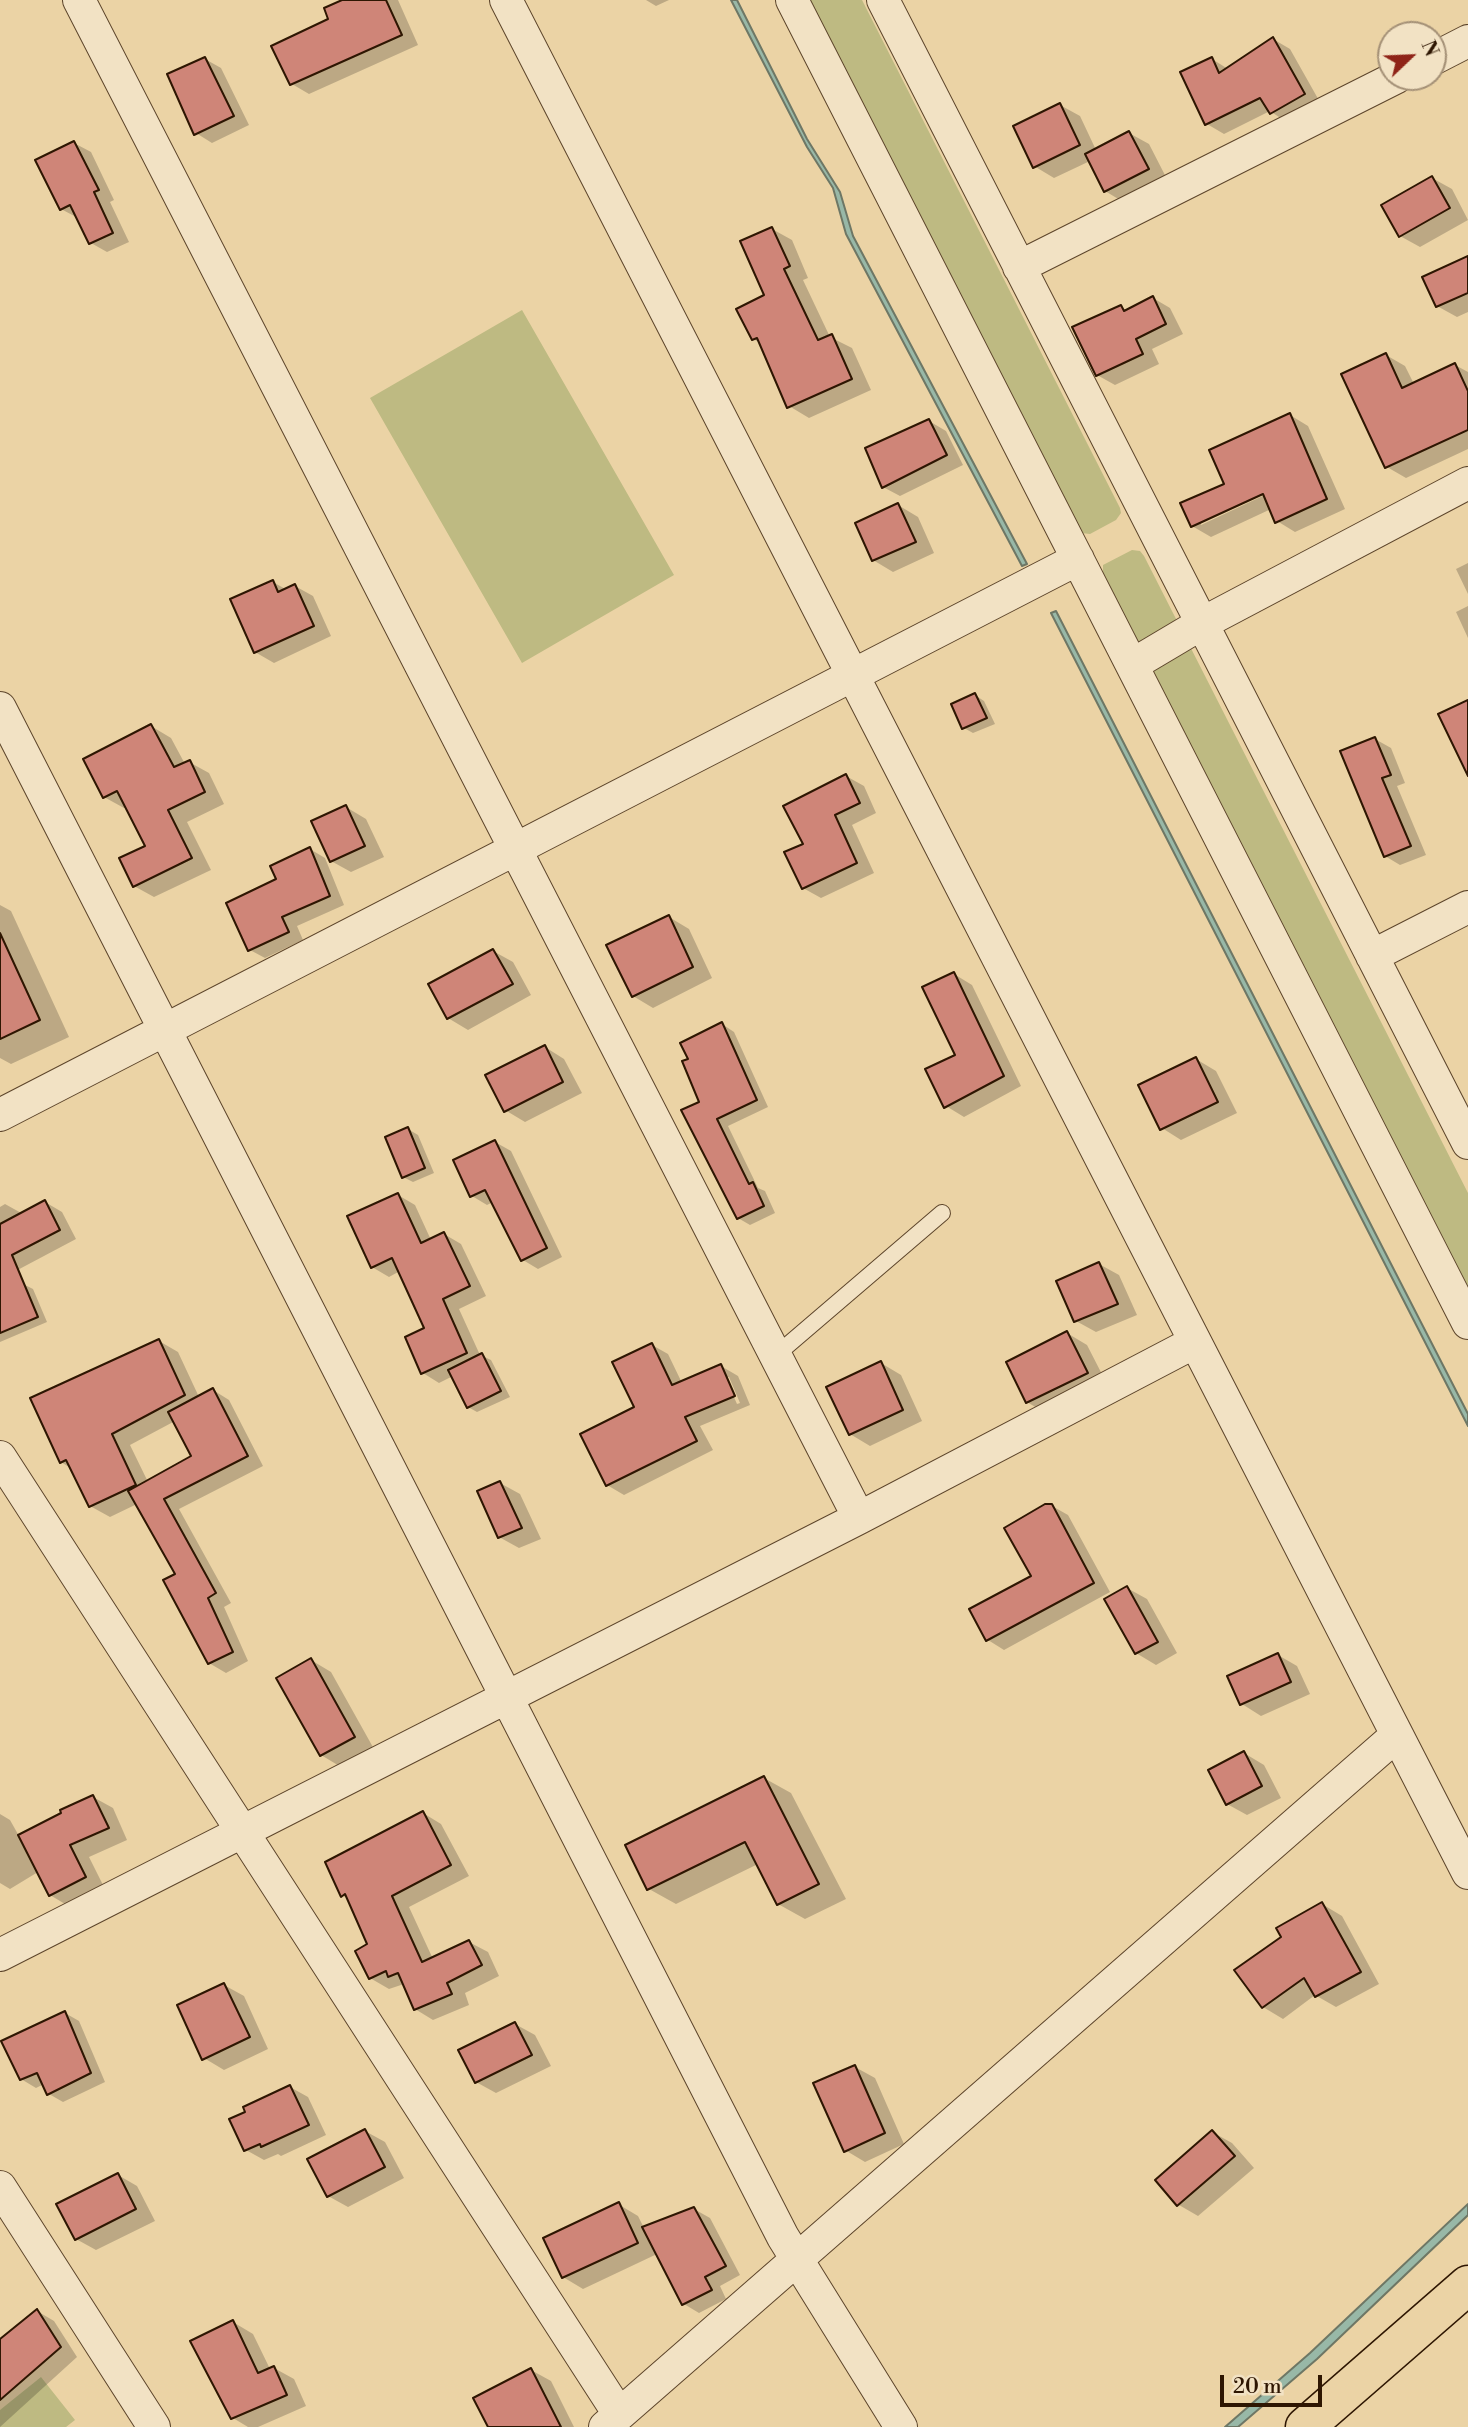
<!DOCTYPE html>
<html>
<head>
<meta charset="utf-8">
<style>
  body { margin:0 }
  #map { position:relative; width:1468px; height:2427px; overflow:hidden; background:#ebd3a5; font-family:"Libre Bodoni",serif }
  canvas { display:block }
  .north { position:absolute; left:1377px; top:21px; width:70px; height:70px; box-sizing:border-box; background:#f2e2c4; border:2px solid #a49076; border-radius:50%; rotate:67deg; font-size:19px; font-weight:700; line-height:28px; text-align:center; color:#2e1602 }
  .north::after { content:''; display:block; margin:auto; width:24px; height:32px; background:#8f2418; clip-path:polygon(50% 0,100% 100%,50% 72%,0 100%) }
  .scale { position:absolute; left:1220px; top:2375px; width:102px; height:32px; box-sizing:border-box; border:4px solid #2e1602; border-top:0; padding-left:9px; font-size:21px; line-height:24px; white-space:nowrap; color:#2e1602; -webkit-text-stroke:5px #f2e2c4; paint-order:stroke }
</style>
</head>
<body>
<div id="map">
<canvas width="1468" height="2427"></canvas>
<div class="north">N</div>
<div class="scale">20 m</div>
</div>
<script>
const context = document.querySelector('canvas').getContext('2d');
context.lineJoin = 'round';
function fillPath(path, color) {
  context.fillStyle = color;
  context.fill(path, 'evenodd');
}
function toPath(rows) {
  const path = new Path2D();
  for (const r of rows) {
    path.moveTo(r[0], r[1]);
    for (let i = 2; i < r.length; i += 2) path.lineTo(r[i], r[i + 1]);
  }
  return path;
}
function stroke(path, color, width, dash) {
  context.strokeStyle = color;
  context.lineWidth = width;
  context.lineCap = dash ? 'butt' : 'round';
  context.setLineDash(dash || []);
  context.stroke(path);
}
const green = toPath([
  [808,0,862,0,1120,508,1121,513,1116,520,1090,534,1081,533],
  [522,310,674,575,522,663,370,398],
  [1132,550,1140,551,1144,556,1468,1193,1468,1290,1103,577,1103,565],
  [41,2377,75,2420,66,2427,0,2427,0,2410]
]);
const water = toPath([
  [731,0,737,0,807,139,840,192,853,236,1027,564,1022,566,846,234,833,188,807,147,731,0],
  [1056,611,1468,1414,1468,1426,1051,613,1056,611],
  [1468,2204,1468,2215,1317,2359,1238,2427,1225,2427,1310,2353,1468,2204]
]);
const shadow = toPath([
  [346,0,398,0,418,45,309,94,292,84],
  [646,0,669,0,656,6],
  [1273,39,1290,49,1321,104,1288,123,1270,111,1224,134,1207,124,1182,73,1212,59,1228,69],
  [205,59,221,68,249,125,212,143,196,133],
  [1060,105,1080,116,1096,150,1129,133,1149,144,1168,181,1125,203,1105,191,1090,161,1054,178,1034,166],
  [74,143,91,152,114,200,110,202,129,242,107,252,91,243,78,218,61,209],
  [1432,178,1452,189,1468,220,1420,247,1400,236],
  [772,229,792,240,808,278,803,280,830,337,852,348,871,390,809,418,789,406,761,343,753,339,767,296],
  [1468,258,1468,312,1457,317,1437,306],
  [1153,298,1170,308,1183,334,1152,349,1159,364,1115,385,1097,375,1121,307,1128,311],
  [1386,355,1405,366,1414,384,1455,365,1468,372,1468,449,1406,478,1387,467],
  [1290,415,1308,426,1345,509,1295,532,1277,521,1271,509,1211,537,1192,526],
  [1270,489,1271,492,1201,525,1201,521],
  [929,421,946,431,963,465,900,496,883,487],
  [898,505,918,517,934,553,893,572,873,560],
  [1468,563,1468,594,1456,569],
  [273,582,287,590,295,586,313,596,331,636,274,663,255,652],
  [1468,606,1468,638,1456,612],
  [975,695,984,701,995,724,973,733,964,728],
  [151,726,171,738,185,764,189,762,209,773,224,804,187,822,211,870,154,897,134,886,147,847,127,807,124,808,104,797],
  [1375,739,1391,748,1405,783,1397,786,1426,855,1400,865,1385,856],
  [846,776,864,786,876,813,852,825,874,873,821,898,803,888,805,844],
  [346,807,366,819,384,857,351,872,331,861],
  [310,849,325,858,344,905,297,926,303,940,265,958,250,950,278,879],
  [0,905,11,911,69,1037,11,1064,0,1058],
  [669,917,689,929,712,978,653,1008,633,996],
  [493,951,513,962,531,995,468,1030,448,1018],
  [954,974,972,985,1021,1086,964,1117,946,1106,957,1055],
  [722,1024,734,1032,768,1107,728,1126,758,1188,765,1191,775,1213,750,1225,738,1218,691,1060],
  [545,1047,564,1059,582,1093,525,1122,505,1110],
  [1196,1059,1216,1071,1237,1113,1181,1140,1162,1128],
  [408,1129,418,1135,434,1173,413,1182,403,1177],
  [495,1142,511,1151,562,1257,538,1269,523,1260,493,1202,487,1205,472,1196],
  [398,1195,415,1205,431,1240,444,1234,461,1244,486,1296,459,1309,480,1355,491,1360,510,1397,477,1412,468,1407,453,1376,439,1383,423,1373,426,1329,400,1271,389,1277,372,1267],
  [45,1202,62,1212,76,1239,10,1274,0,1269,0,1207,5,1204,23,1214],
  [1099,1264,1119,1275,1137,1315,1096,1332,1076,1321],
  [23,1284,33,1289,47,1322,0,1342,0,1294],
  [1067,1333,1087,1345,1107,1384,1047,1414,1027,1402],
  [159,1341,178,1352,199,1397,213,1390,229,1400,263,1466,179,1509,231,1603,224,1607,248,1661,226,1673,209,1663,177,1574,137,1504,110,1517,90,1506,72,1469,61,1462],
  [175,1421,193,1457,148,1482,130,1445],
  [652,1345,668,1354,682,1383,721,1366,738,1376,750,1405,700,1426,713,1450,624,1495,607,1485,636,1408],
  [725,1377,729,1377,740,1403,737,1404],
  [881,1363,901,1375,922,1421,870,1446,850,1434],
  [500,1483,520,1494,541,1539,519,1548,499,1537],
  [1052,1506,1068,1515,1110,1592,1004,1650,988,1640,972,1610,1034,1577],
  [1127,1588,1147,1599,1177,1653,1156,1665,1136,1653],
  [1278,1655,1297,1666,1310,1694,1261,1716,1242,1704],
  [311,1660,331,1672,374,1749,341,1767,321,1755],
  [1244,1753,1264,1765,1281,1798,1247,1815,1227,1804],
  [764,1778,791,1793,846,1899,805,1919,778,1904,758,1864,676,1904,649,1889],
  [93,1797,113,1808,127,1840,89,1857,105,1889,70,1907,50,1895,38,1872,10,1889,0,1883,0,1814,10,1820,19,1836],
  [423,1813,441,1824,469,1876,409,1907,433,1959,469,1942,488,1952,499,1976,465,1993,469,2005,433,2020,415,2009,404,1984,389,1989,370,1978,369,1945,350,1900,342,1895],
  [1322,1904,1342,1916,1379,1984,1336,2007,1315,1995,1283,2019,1263,2007,1284,1938],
  [224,1985,244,1996,268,2049,224,2070,204,2058],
  [65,2013,79,2021,105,2082,63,2102,49,2094,44,2084,36,2088,21,2079],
  [515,2024,535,2035,551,2066,496,2093,476,2082],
  [855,2067,875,2078,904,2144,865,2162,845,2150],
  [290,2087,308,2097,326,2135,281,2156,278,2154,264,2160,246,2150],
  [365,2131,385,2142,404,2178,348,2207,328,2196],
  [1212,2132,1232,2143,1254,2168,1198,2216,1179,2205,1157,2180],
  [118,2175,137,2186,155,2221,96,2250,76,2239],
  [618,2204,638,2216,644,2228,694,2209,710,2218,740,2275,720,2286,726,2299,699,2313,684,2304,657,2254,583,2289,563,2277],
  [37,2311,54,2321,77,2357,0,2427,0,2341],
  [233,2322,253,2334,270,2369,274,2368,294,2379,306,2406,258,2427,248,2427,233,2418],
  [531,2370,551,2381,574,2427,490,2427]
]);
const building = toPath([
  [342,0,386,0,402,35,290,85,271,46,328,19,324,8,342,0],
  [1273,37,1305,94,1270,114,1260,98,1205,125,1180,72,1212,57,1219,73,1273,37],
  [205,57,234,116,194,135,167,74,205,57],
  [1060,103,1080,145,1033,168,1013,126,1060,103],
  [1129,131,1149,169,1104,192,1085,154,1129,131],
  [74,141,99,190,94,192,113,233,89,244,70,205,60,210,35,160,74,141],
  [1432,176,1450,208,1399,237,1381,205,1432,176],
  [772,227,790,266,784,269,818,340,832,334,852,379,787,408,757,338,752,340,736,309,764,295,740,241,772,227],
  [1468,256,1468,293,1436,307,1422,277,1468,256],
  [1153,296,1166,324,1136,339,1143,354,1096,376,1072,327,1121,305,1124,311,1153,296],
  [1386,353,1402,388,1455,363,1468,391,1468,430,1385,468,1341,374,1386,353],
  [1290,413,1327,499,1275,523,1263,494,1191,527,1180,503,1224,484,1209,450,1290,413],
  [929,419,947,455,882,488,865,448,929,419],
  [898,503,916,542,872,561,855,523,898,503],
  [273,580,278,592,295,584,314,626,254,653,230,599,273,580],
  [975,693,987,718,962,729,951,704,975,693],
  [1468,700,1468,776,1438,714,1468,700],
  [151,724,174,767,190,760,205,792,168,810,192,858,133,887,119,858,145,846,117,791,103,798,83,759,151,724],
  [1375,737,1391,775,1382,778,1411,846,1384,857,1340,751,1375,737],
  [846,774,860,803,835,815,857,863,802,889,784,852,803,844,783,806,846,774],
  [346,805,365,846,330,862,311,821,346,805],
  [310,847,330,896,282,917,289,932,248,951,226,903,276,879,270,866,310,847],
  [669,915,693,967,632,997,606,945,669,915],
  [0,933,40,1020,0,1039,0,933],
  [493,949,513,984,447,1019,428,984,493,949],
  [954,972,1004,1076,944,1108,925,1069,955,1055,922,987,954,972],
  [722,1022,757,1100,717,1119,749,1184,753,1182,764,1206,737,1219,681,1110,699,1102,682,1061,688,1059,680,1043,722,1022],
  [545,1045,563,1082,504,1112,485,1075,545,1045],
  [1196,1057,1218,1102,1160,1130,1138,1085,1196,1057],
  [408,1127,425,1168,402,1178,385,1137,408,1127],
  [495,1140,547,1248,521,1261,485,1190,470,1197,453,1160,495,1140],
  [398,1193,421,1243,444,1232,470,1286,443,1299,467,1353,421,1374,405,1337,424,1328,392,1258,371,1268,347,1216,398,1193],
  [45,1200,60,1230,12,1255,38,1317,0,1333,0,1224,45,1200],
  [1099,1262,1118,1304,1074,1322,1056,1281,1099,1262],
  [1067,1331,1088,1373,1026,1403,1006,1362,1067,1331],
  [159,1339,185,1395,112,1434,136,1485,89,1507,66,1460,60,1463,30,1398,159,1339],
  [652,1343,672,1385,721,1364,735,1396,685,1417,697,1441,606,1486,580,1434,634,1407,612,1362,652,1343],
  [482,1353,501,1391,467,1408,448,1370,482,1353],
  [881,1361,903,1410,849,1435,826,1387,881,1361],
  [213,1388,248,1456,164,1499,216,1593,208,1598,233,1652,208,1664,163,1580,175,1574,128,1491,191,1456,168,1412,213,1388],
  [500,1481,522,1528,498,1538,477,1491,500,1481],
  [1045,1504,1052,1504,1094,1583,986,1641,969,1609,1031,1576,1004,1528,1045,1504],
  [1127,1586,1158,1642,1135,1654,1104,1599,1127,1586],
  [1278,1653,1291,1682,1240,1705,1227,1676,1278,1653],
  [311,1658,355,1737,320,1756,276,1678,311,1658],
  [1244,1751,1262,1786,1226,1805,1208,1770,1244,1751],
  [764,1776,819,1884,777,1905,745,1842,647,1890,625,1845,764,1776],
  [93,1795,109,1828,70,1845,86,1877,49,1896,18,1835,61,1813,60,1810,93,1795],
  [423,1811,451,1865,392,1896,422,1962,469,1940,482,1965,447,1983,452,1994,414,2010,398,1973,388,1977,386,1971,369,1979,355,1951,367,1944,345,1894,341,1897,325,1862,423,1811],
  [1322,1902,1361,1972,1315,1997,1304,1978,1262,2008,1234,1970,1281,1937,1276,1928,1322,1902],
  [224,1983,250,2037,202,2060,177,2005,224,1983],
  [65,2011,91,2073,47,2095,37,2073,20,2080,1,2041,65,2011],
  [515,2022,532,2055,475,2083,458,2050,515,2022],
  [855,2065,885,2133,844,2152,813,2083,855,2065],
  [290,2085,309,2125,261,2147,260,2144,244,2151,229,2119,245,2112,243,2107,290,2085],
  [365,2129,385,2167,327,2197,307,2159,365,2129],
  [1212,2130,1235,2156,1177,2206,1155,2180,1212,2130],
  [118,2173,136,2209,75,2240,56,2204,118,2173],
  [619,2202,638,2243,562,2278,543,2238,619,2202],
  [694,2207,726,2266,705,2277,712,2290,682,2305,642,2227,694,2207],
  [37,2309,61,2347,0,2400,0,2339,37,2309],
  [233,2320,258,2373,274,2366,287,2395,231,2419,190,2341,233,2320],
  [531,2368,561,2427,488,2427,473,2398,531,2368]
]);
const lane = toPath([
  [775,1356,942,1213]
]);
const street = toPath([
  [79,0,859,1518],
  [506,0,1468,1873],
  [792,0,1468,1323],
  [883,0,1468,1143],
  [1433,59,1468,41],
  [1019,267,1397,77],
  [1132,665,1201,624,1468,483],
  [0,708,783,2237,901,2427],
  [1372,956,1468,907],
  [0,1115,1078,559],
  [0,1457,619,2414],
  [0,1955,859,1518,1195,1342],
  [0,2187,154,2427],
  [605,2427,1397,1735]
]);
const primary = toPath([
  [1305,2427,1468,2285]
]);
fillPath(green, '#beba82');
fillPath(water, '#98b8a7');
stroke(water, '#6e7765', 2);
fillPath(shadow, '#0003');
fillPath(building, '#cf8578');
stroke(building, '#2e1602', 2);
stroke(lane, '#5d452b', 18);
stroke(street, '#5d452b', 34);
stroke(primary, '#2e1602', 41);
stroke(lane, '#f2e2c4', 16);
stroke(street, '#f2e2c4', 32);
stroke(primary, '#ebd3a5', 38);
</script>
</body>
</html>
